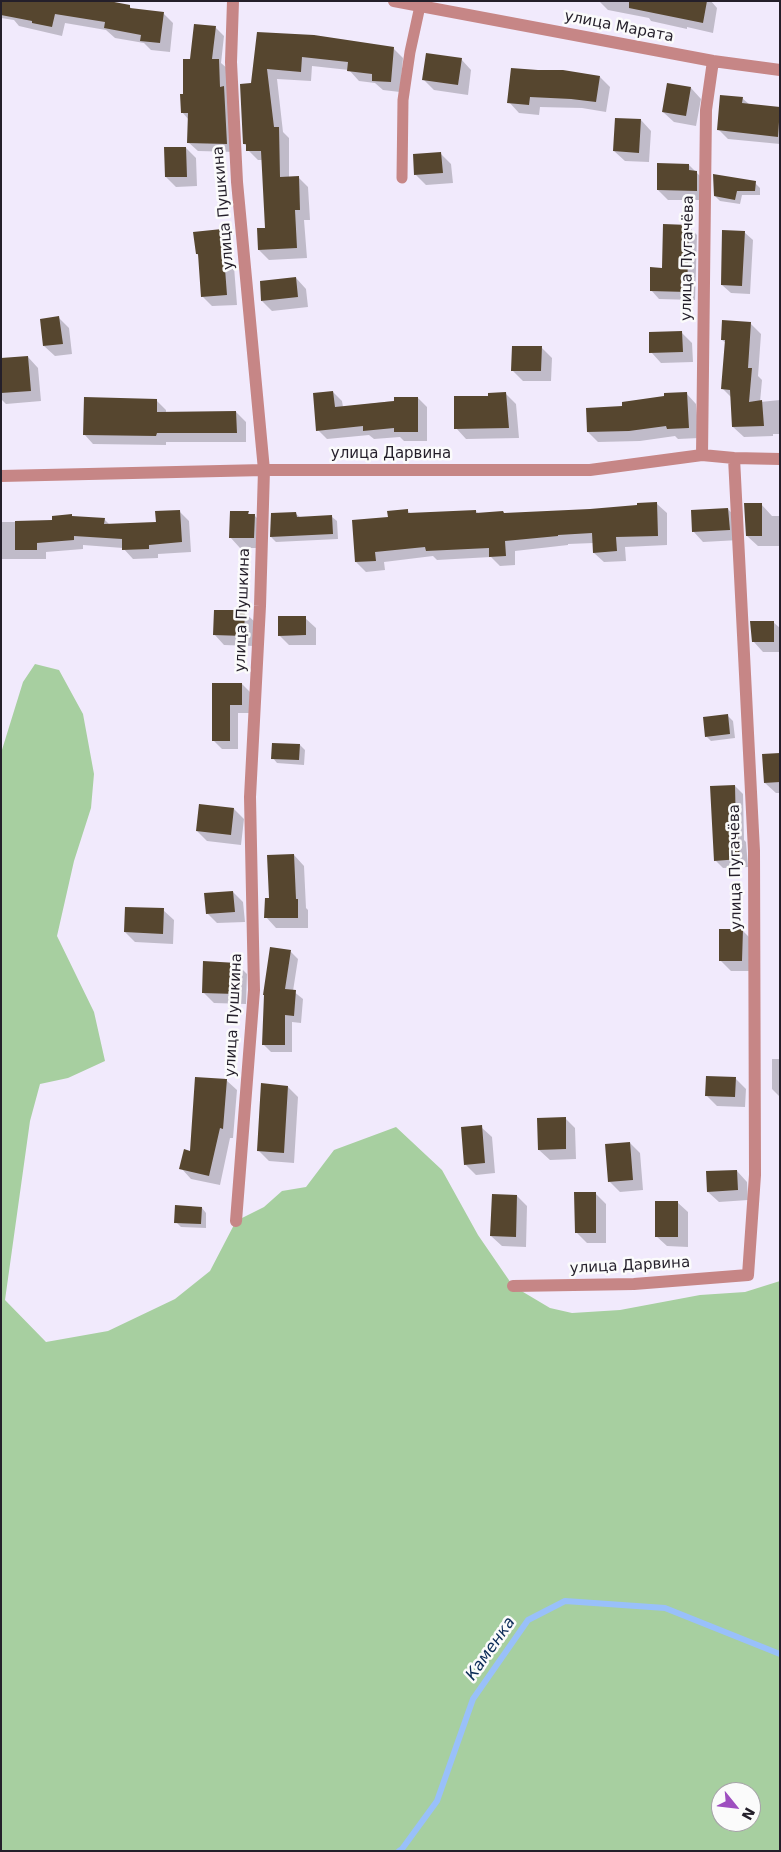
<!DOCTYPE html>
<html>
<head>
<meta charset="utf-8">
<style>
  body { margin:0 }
  #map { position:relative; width:781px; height:1852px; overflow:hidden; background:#f1eafc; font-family:"DejaVu Sans",sans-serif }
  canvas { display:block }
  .frame { position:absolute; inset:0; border:2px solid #241f2a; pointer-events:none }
  .north { position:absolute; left:711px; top:1782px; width:50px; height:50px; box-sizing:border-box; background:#fbfbfb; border:1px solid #a5a3a7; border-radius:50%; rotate:119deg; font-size:14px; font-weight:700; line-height:20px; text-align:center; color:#241f2a }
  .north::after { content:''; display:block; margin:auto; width:18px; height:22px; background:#9e4fbf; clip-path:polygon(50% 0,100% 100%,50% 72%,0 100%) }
</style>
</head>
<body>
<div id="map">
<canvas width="781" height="1852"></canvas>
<div class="frame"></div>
<div class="north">N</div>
</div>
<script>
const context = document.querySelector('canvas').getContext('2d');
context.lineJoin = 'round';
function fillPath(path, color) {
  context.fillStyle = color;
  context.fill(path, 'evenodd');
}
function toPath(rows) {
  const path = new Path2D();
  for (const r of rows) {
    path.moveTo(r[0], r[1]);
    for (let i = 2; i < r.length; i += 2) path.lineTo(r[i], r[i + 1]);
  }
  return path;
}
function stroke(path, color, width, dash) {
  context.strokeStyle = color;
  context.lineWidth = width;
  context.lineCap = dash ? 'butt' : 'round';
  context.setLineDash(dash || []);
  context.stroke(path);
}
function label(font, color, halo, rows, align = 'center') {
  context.font = font + ' "DejaVu Sans",sans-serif';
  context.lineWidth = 5;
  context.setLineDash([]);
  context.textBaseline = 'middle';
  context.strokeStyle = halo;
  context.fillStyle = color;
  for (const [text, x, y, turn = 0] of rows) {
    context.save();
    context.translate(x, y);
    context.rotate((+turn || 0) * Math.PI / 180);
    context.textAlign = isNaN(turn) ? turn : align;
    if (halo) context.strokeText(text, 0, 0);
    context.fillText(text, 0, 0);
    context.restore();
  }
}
const green = toPath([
  [35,664,59,670,83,714,94,774,91,808,74,861,57,936,94,1012,105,1061,68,1078,40,1084,30,1121,5,1300,46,1342,108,1331,175,1299,210,1271,236,1221,264,1207,282,1191,306,1187,334,1150,396,1127,442,1170,478,1235,513,1286,550,1308,572,1313,620,1310,700,1295,745,1292,780,1281,780,1851,1,1851,1,753,23,682],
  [721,1792,751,1792,751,1822,721,1822]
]);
const shadow = toPath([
  [1,1,129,6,133,10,163,13,173,23,170,52,151,50,144,43,115,38,106,30,65,23,62,36,19,26,14,20,1,18],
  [599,1,711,1,717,8,713,33,687,27,687,29,651,21,649,18,608,10],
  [215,27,224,36,221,63,228,69,236,152,198,151,188,142,189,120,182,112,191,61],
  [258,33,393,48,403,58,400,92,383,90,375,83,359,81,349,70,312,66,311,81,277,79,283,132,289,138,289,178,298,177,308,187,310,220,304,220,307,258,269,260,259,250,267,229,263,160,258,160,248,150,248,147,244,144],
  [461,59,471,70,468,95,434,90,424,80],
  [600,77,610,87,606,112,582,108,540,107,539,115,519,113,509,102],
  [691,88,701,99,696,126,674,122,663,112],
  [742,98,750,105,780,109,780,144,728,139,718,129],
  [641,120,651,131,649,162,625,161,614,151],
  [186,148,196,158,197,186,176,187,166,177],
  [441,154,451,164,453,183,426,185,415,174],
  [689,165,707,183,707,200,668,200,658,190],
  [755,183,760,188,760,195,742,195,740,204,720,201,715,196],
  [688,226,697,235,695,300,659,299,651,290],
  [222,230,232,241,237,305,212,306,202,296,199,256,197,254],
  [744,232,753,240,750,294,731,293,722,285],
  [296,278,306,289,308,307,272,311,262,301],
  [59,318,69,328,72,354,55,356,44,346],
  [750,323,761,334,758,376,762,380,760,402,780,400,780,434,773,434,773,436,744,437,733,427,732,398,722,388,726,343,722,340],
  [681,332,692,343,693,362,661,363,651,352],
  [541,347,552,358,551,381,523,381,512,370],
  [28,357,38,368,41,401,6,404,1,399,1,359],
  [333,392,342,401,343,407,418,398,427,407,427,441,404,441,400,437,374,439,369,435,327,439,318,430],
  [686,393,696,404,699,438,678,439,675,436,640,441,598,442,588,432,624,408],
  [506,394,516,404,519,438,466,439,456,428,489,397],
  [156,400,166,410,166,413,236,412,246,422,246,442,166,442,166,445,93,444,84,434],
  [657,504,667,513,667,545,625,547,626,561,604,562,594,553,594,543,568,544,568,545,515,551,515,565,500,566,491,557,437,560,433,556,384,562,385,570,366,572,356,562,389,518,408,511,411,514,476,511,479,514,505,515,590,510],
  [761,504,772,516,780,516,780,546,758,546,747,536],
  [728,509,738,520,739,540,703,542,693,531],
  [179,511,189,521,191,552,158,554,158,558,133,559,123,548,83,545,83,549,46,552,46,559,1,559,1,522,54,522,71,515,73,517,104,519,110,525,157,523],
  [248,513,251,515,254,515,264,525,264,548,240,548,230,537],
  [272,514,296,514,301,518,332,517,337,521,338,539,276,542,271,537],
  [244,612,255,622,254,646,224,645,214,634],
  [305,618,316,628,316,645,289,645,279,635],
  [773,622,780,628,780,652,763,652,753,641],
  [214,684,242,684,250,692,250,713,238,713,238,749,222,749,213,740],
  [728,716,733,721,735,738,711,741,706,736],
  [300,745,305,750,304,765,277,763,273,758],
  [780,754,780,793,776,793,765,783],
  [735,786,743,794,744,840,746,842,748,867,723,868,715,860],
  [234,809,244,819,241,845,207,841,197,831],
  [294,855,304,866,306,908,308,910,308,928,276,928,266,917,270,900],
  [233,892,243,902,245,922,217,923,207,913],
  [163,910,174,920,173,944,135,942,125,932],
  [742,930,752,940,752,971,731,971,720,960],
  [271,949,291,952,298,959,293,991,303,999,301,1023,292,1022,292,1052,271,1052,263,1044],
  [237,964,247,974,246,1004,214,1003,203,992],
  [772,1059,780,1059,780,1097,772,1089],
  [735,1078,746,1089,745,1107,717,1106,707,1096],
  [226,1080,237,1090,233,1138,230,1138,220,1185,191,1179,181,1168,191,1152],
  [288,1087,298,1097,294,1163,269,1161,258,1150],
  [565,1118,575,1128,576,1159,550,1160,539,1150],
  [481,1127,492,1137,495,1173,476,1175,465,1164],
  [630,1143,640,1153,643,1190,620,1192,609,1181],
  [737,1171,747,1182,748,1200,719,1202,708,1192],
  [595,1193,606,1204,606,1243,587,1243,576,1232],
  [517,1196,527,1206,526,1247,502,1246,491,1236],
  [677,1202,688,1212,688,1247,667,1246,656,1236],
  [202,1208,206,1213,206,1228,181,1227,176,1222]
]);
const stream = toPath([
  [399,1851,402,1849,437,1801,473,1699,528,1620,565,1601,665,1608,780,1654]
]);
const building = toPath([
  [1,1,109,1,130,5,130,8,164,12,160,43,140,41,141,35,104,28,105,22,55,14,52,27,32,23,32,21,1,15],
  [629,1,707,1,703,23,629,8],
  [194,24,216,26,212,59,219,59,220,87,224,86,227,144,187,143,188,113,181,113,180,94,183,94,183,59,190,59],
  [257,32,314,35,394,47,391,82,372,81,372,74,347,71,348,62,302,57,301,72,267,69,274,127,279,127,280,177,299,176,300,210,295,210,297,248,258,250,257,228,265,228,261,151,246,151,246,144,243,144,240,84,251,83],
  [426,53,462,58,458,85,422,80],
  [511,68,538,70,563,70,600,76,596,102,571,99,530,97,529,105,507,103],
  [667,83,691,87,686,116,662,112],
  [720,95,743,97,742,103,780,107,778,137,717,130],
  [615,118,641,119,639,153,613,151],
  [164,147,186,147,187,177,165,177],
  [441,152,443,173,414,175,413,154],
  [657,163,689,164,689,170,697,171,697,191,657,190],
  [713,174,756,181,755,191,737,191,735,200,714,196],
  [663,224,689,225,687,292,650,291,650,267,662,268],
  [222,229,227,295,201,297,198,254,196,254,193,232],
  [722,230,745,231,742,286,721,285],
  [296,277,298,297,261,301,260,281],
  [59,316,63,344,43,346,40,319],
  [722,320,751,322,748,368,752,368,749,402,762,400,764,426,732,427,730,390,721,389,725,340,721,340],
  [682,331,683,352,649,353,649,332],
  [512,346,542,346,541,371,511,371],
  [28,356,31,391,1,393,1,358],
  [333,391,335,407,394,401,394,397,418,397,418,432,394,432,394,428,363,431,363,426,316,431,313,393],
  [506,392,509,428,454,429,454,396,488,396,488,393],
  [687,392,689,428,667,429,666,426,629,431,587,432,586,408,622,406,622,402,664,396,664,393],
  [84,397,157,399,157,412,236,411,237,433,157,433,156,436,83,435],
  [657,502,658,536,616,537,617,551,593,553,592,533,558,535,558,536,505,541,506,556,489,557,489,548,426,551,425,547,375,552,376,561,355,562,352,520,388,517,387,511,408,509,408,513,476,510,476,513,503,511,504,513,590,509,637,505,637,503],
  [744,503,762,503,762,536,746,536],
  [728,508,730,530,692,532,691,510],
  [180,510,182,542,149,545,149,549,122,550,122,539,74,536,74,540,37,543,37,550,15,550,15,521,52,520,52,516,72,514,72,516,105,518,104,524,156,522,155,511],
  [230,511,249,511,248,514,255,514,254,538,229,538],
  [296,512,297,517,332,515,333,534,270,537,271,513],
  [214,610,245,610,244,636,213,635],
  [278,616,306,616,306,635,278,636],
  [750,621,774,621,774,642,752,642],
  [212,683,242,683,242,705,230,705,230,741,212,741],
  [728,714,730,734,705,737,703,717],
  [272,743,300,744,299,760,271,759],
  [780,753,780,782,764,783,762,754],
  [735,785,736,832,738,832,740,859,714,861,710,786],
  [199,804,234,808,231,835,196,831],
  [294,854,296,899,298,899,298,918,264,918,265,898,269,898,267,855],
  [233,891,235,912,206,914,204,893],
  [125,907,164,908,163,934,124,932],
  [719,929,743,929,742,961,719,961],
  [270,947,291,950,285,989,296,990,294,1016,285,1015,285,1045,262,1045,264,995,263,995],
  [203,961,237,963,236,994,202,993],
  [706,1076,736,1077,735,1097,705,1096],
  [195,1077,227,1079,223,1129,220,1128,209,1176,179,1169,184,1149,190,1151],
  [261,1083,288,1086,284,1153,257,1151],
  [566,1117,566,1149,538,1150,537,1118],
  [482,1125,485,1163,464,1165,461,1127],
  [630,1142,633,1180,608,1182,605,1144],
  [737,1170,738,1190,707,1192,706,1171],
  [574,1192,596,1192,596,1233,575,1233],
  [492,1194,517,1195,516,1237,490,1236],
  [655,1201,678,1201,678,1237,655,1237],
  [175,1205,202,1207,201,1224,174,1223]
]);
const service = toPath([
  [402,178,403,100,410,52,420,6]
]);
const minor = toPath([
  [233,1,231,62,237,182,264,470,260,606,250,797,254,990,236,1221],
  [394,1,713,61,780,70],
  [702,455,706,110,713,61],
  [1,476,264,470,590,470,702,455,734,458,780,459],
  [513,1286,634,1284,748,1275,755,1175,754,851,734,458]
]);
const streetNames = [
  ["улица Марата",619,27,11],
  ["улица Пушкина",224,208,-95],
  ["улица Пугачёва",688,258,-89],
  ["улица Дарвина",391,454],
  ["улица Пушкина",243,610,-88],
  ["улица Пугачёва",736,867,-91],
  ["улица Пушкина",234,1015,-87],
  ["улица Дарвина",630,1266,-3]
];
const waterNames = [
  ["Каменка",491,1649,-55]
];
fillPath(green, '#a7cfa0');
fillPath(shadow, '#0003');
stroke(stream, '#99c0fa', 6);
fillPath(building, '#56462f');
stroke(service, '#c68686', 11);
stroke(minor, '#c68686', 12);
label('15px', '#241f2a', '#fbfbfb', streetNames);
label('italic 16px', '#0b2b57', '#fbfbfb', waterNames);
</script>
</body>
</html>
